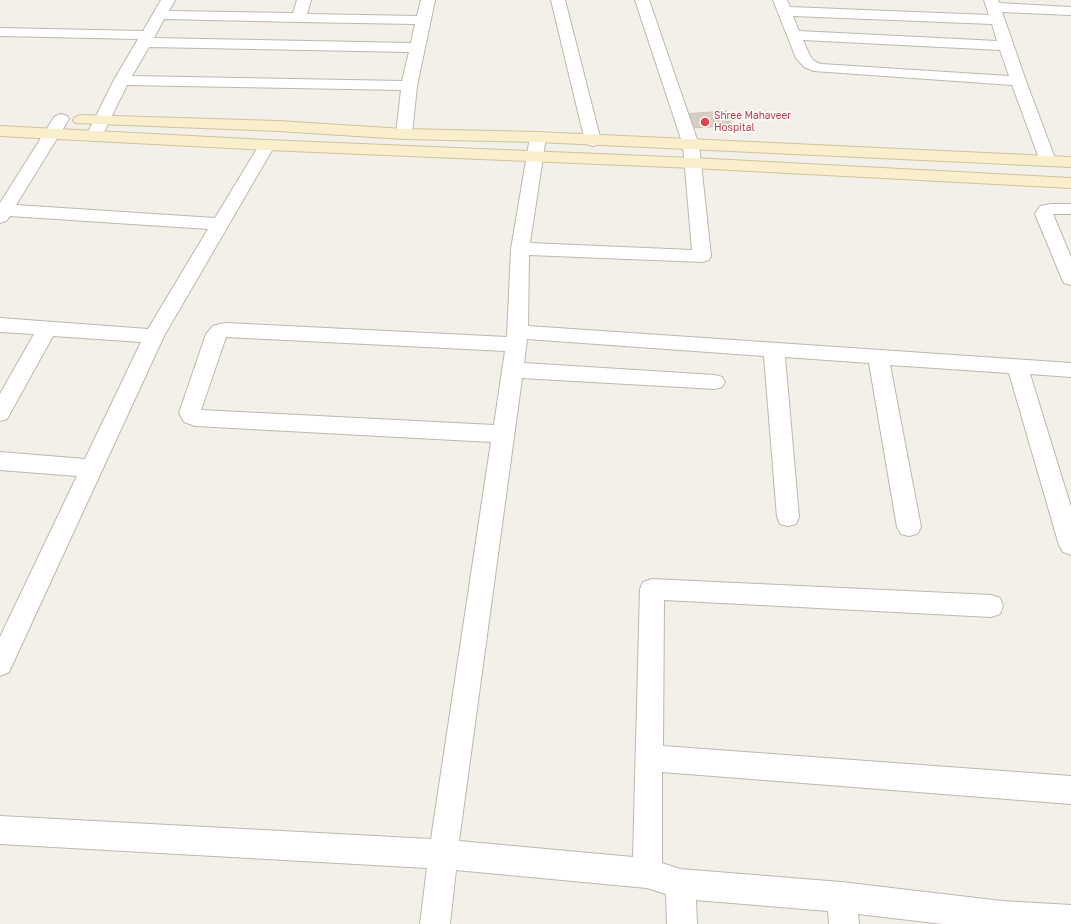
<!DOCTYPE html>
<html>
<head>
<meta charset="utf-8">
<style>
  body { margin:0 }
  canvas { display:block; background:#f3f0e9 }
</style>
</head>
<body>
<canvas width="1071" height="924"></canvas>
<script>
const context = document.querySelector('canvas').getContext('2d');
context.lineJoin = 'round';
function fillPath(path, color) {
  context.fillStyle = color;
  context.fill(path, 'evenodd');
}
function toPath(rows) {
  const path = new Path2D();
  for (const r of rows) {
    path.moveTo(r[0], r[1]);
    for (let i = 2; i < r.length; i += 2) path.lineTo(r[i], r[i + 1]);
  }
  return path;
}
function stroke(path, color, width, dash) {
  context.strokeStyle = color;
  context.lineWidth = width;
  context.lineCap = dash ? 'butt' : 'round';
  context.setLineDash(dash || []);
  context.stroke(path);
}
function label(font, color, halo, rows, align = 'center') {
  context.font = font + ' "Golos Text",sans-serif';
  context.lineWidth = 3;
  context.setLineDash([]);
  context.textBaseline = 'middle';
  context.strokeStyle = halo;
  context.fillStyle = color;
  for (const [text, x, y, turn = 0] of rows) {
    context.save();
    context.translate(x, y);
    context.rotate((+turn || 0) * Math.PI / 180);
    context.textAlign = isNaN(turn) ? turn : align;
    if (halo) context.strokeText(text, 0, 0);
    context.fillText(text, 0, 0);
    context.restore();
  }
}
const building = toPath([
  [726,111,732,126,689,128,684,114,726,111]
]);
const street = toPath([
  [161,0,175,0,169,11,293,13,297,0,311,0,307,14,417,16,421,0,435,0,417,86,412,134,410,137,404,139,398,137,396,134,401,90,127,85,102,136,100,139,94,141,88,139,86,136,114,80,138,39,0,36,0,28,143,31,161,0],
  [164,19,299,22,415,24,411,43,154,38,164,19],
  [149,47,409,52,402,81,132,76,149,47],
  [551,0,565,0,601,141,599,144,593,146,587,144,585,141,551,0],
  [635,0,649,0,699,145,711,256,709,260,702,262,529,255,528,326,1071,363,1071,377,1030,374,1071,507,1071,555,1063,552,1059,545,1009,373,890,365,921,527,917,534,909,536,901,534,897,527,869,363,785,357,799,517,796,524,788,526,780,524,777,517,764,356,527,339,524,363,715,375,722,377,725,382,722,387,715,389,522,378,459,841,633,857,640,589,643,582,652,579,991,595,1000,598,1003,606,1000,614,991,617,664,600,663,746,1071,776,1071,804,662,772,662,863,680,869,841,882,1002,901,1071,905,1071,924,943,924,858,914,859,924,829,924,828,911,696,900,697,924,667,924,666,894,647,888,456,870,450,924,420,924,427,868,0,844,0,816,431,839,491,442,195,426,184,422,179,413,206,334,213,326,220,324,226,323,507,337,511,249,530,137,532,134,538,132,544,134,546,137,530,243,692,250,683,145,635,0],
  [226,337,505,351,494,425,201,410,226,337],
  [773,0,787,0,790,7,989,15,984,0,998,0,999,3,1071,7,1071,15,1002,12,1026,81,1056,161,1054,165,1048,166,1042,165,1040,161,1012,85,814,71,804,67,796,58,773,0],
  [793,16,992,24,997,41,799,31,793,16],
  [803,40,1000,50,1009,76,821,64,814,61,810,56,803,40],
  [61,114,67,116,69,119,16,205,215,218,261,142,267,140,273,142,275,145,164,336,9,672,0,676,0,637,77,476,0,470,0,452,85,459,141,342,53,336,7,419,0,421,0,394,34,334,0,332,0,318,148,329,208,229,10,216,6,221,0,223,0,203,53,119,55,116,61,114],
  [1051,204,1071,204,1071,214,1053,214,1071,257,1071,285,1064,283,1062,279,1035,214,1040,206,1051,204]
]);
const secondary = toPath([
  [81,115,278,121,404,129,538,132,1071,157,1071,167,538,142,404,139,278,131,75,123,73,120,75,117,81,115],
  [0,126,267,140,693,158,1071,178,1071,188,693,168,267,150,0,136,0,126]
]);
const markers = [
  [705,122,5,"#e0444e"]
];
const farHealthnames = [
  ["Shree Mahaveer",714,116],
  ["Hospital",714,128]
];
fillPath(building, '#d7cec2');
stroke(building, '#cec3b3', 1);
stroke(street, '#beb7ac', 2);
stroke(secondary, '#cfc29c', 2);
fillPath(street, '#fff');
fillPath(secondary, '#faefcc');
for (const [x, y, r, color] of markers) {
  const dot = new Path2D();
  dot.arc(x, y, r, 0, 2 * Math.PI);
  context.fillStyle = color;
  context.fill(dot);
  stroke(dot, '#fff', 1.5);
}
label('10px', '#be3a42', '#fff', farHealthnames, 'left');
</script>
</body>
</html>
